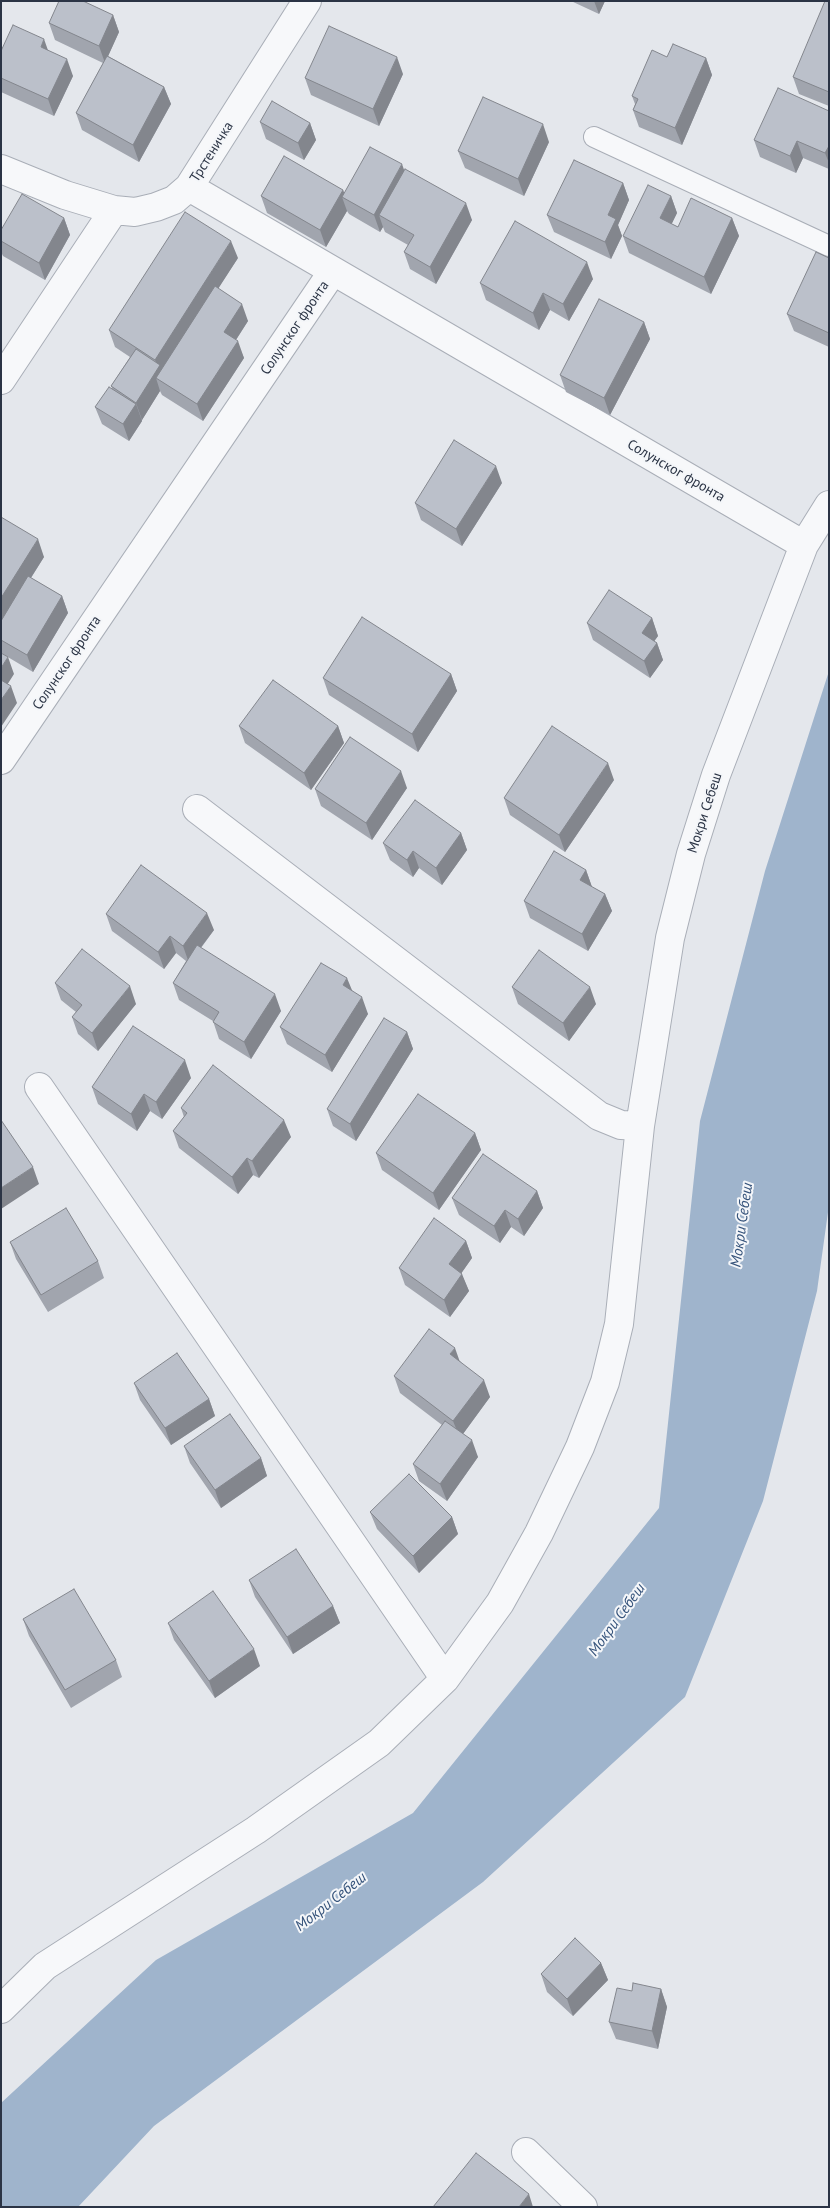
<!DOCTYPE html>
<html>
<head>
<meta charset="utf-8">
<style>
  body { margin:0 }
  #map { position:relative; width:830px; height:2208px; overflow:hidden; background:#e4e7ec; font-family:"PT Sans",sans-serif }
  canvas { display:block }
  .frame { position:absolute; inset:0; border:2px solid #2b3445; pointer-events:none }
</style>
</head>
<body>
<div id="map">
<canvas width="830" height="2208"></canvas>
<div class="frame"></div>
</div>
<script>
const context = document.querySelector('canvas').getContext('2d');
context.lineJoin = 'round';
function fillPath(path, color) {
  context.fillStyle = color;
  context.fill(path, 'evenodd');
}
function toPath(rows) {
  const path = new Path2D();
  for (const r of rows) {
    path.moveTo(r[0], r[1]);
    for (let i = 2; i < r.length; i += 2) path.lineTo(r[i], r[i + 1]);
  }
  return path;
}
function stroke(path, color, width, dash) {
  context.strokeStyle = color;
  context.lineWidth = width;
  context.lineCap = dash ? 'butt' : 'round';
  context.setLineDash(dash || []);
  context.stroke(path);
}
function label(font, color, halo, rows, align = 'center') {
  context.font = font + ' "PT Sans",sans-serif';
  context.lineWidth = 4;
  context.setLineDash([]);
  context.textBaseline = 'middle';
  context.strokeStyle = halo;
  context.fillStyle = color;
  for (const [text, x, y, turn = 0] of rows) {
    context.save();
    context.translate(x, y);
    context.rotate((+turn || 0) * Math.PI / 180);
    context.textAlign = isNaN(turn) ? turn : align;
    if (halo) context.strokeText(text, 0, 0);
    context.fillText(text, 0, 0);
    context.restore();
  }
}
const water = toPath([
  [829,671,829,1205,817,1291,763,1501,685,1697,483,1882,154,2126,78,2207,1,2207,1,2103,156,1960,413,1813,659,1508,700,1121,765,871]
]);
const lane = toPath([
  [594,137,829,246]
]);
const street = toPath([
  [1,169,65,195,114,210,135,212,156,207,174,200,189,187,307,1],
  [189,187,804,545],
  [1,380,114,210],
  [1,760,333,271],
  [197,809,599,1116,621,1125,640,1126],
  [39,1087,445,1679],
  [1,2009,45,1966,256,1830,379,1743,445,1679,500,1603,539,1533,580,1447,605,1382,619,1324,640,1126,670,938,691,854,716,775,804,545,829,505],
  [526,2152,583,2207]
]);
const wall = toPath([
  [571,1,605,1,599,14],
  [829,1,829,106,799,94,793,77],
  [113,15,119,32,108,56,164,87,171,104,139,162,82,130,76,113,103,63,55,40,49,23],
  [48,50,73,76,54,116,1,92,1,51],
  [667,57,706,58,712,75,682,145,639,127,633,110,635,104,632,96],
  [403,74,379,126,311,95,305,78],
  [829,111,829,169,803,158,796,173,760,157,754,140],
  [260,122,310,123,316,140,304,160,266,139],
  [549,142,524,196,465,168,458,151],
  [404,170,472,220,436,284,410,269,404,252,408,245,385,232,383,227,380,232,349,214,347,211,326,247,267,213,261,196,343,190,344,193],
  [623,183,629,200,618,225,622,236,611,259,554,232,547,215],
  [671,196,677,213,671,224,678,227,732,218,739,236,711,294,629,253,623,236],
  [64,218,70,235,45,280,3,256,1,252,1,230],
  [238,258,218,288,248,321,236,340,244,358,203,421,162,395,160,391,142,420,142,419,142,421,129,441,102,424,95,407,112,388,111,386,130,357,115,347,109,330],
  [829,258,829,347,794,331,787,314],
  [593,279,569,321,550,310,539,330,486,300,480,283],
  [644,322,650,339,610,415,566,392,560,375],
  [502,483,462,546,421,520,415,503],
  [1,517,44,557,31,578,62,596,68,613,33,672,1,653],
  [652,618,658,636,654,641,657,643,663,660,650,678,593,640,587,623],
  [451,674,457,691,418,752,329,695,323,678],
  [239,726,338,726,344,743,311,790,245,743],
  [614,780,565,852,510,815,504,798],
  [407,788,372,840,321,806,315,789],
  [461,833,467,850,442,885,419,868,413,877,390,860,383,843],
  [586,870,592,887,605,894,612,911,588,951,530,918,524,901],
  [106,914,214,930,201,948,281,1011,251,1059,219,1039,213,1021,179,1000,173,983,186,961,176,953,164,969,112,931],
  [55,983,136,1004,98,1051,78,1034,72,1017,76,1012,61,1000],
  [512,987,596,1004,569,1041,518,1004],
  [352,991,368,1014,332,1072,287,1044,280,1027],
  [407,1032,413,1049,356,1141,333,1126,327,1109],
  [191,1078,162,1119,150,1111,137,1131,98,1104,92,1087],
  [181,1108,291,1137,259,1178,253,1175,238,1194,179,1148,173,1131,184,1117],
  [475,1133,481,1150,439,1210,382,1170,376,1153],
  [537,1191,543,1208,524,1236,511,1227,500,1243,459,1215,452,1198],
  [466,1241,472,1258,461,1273,469,1291,450,1317,405,1285,399,1268],
  [10,1242,98,1261,104,1278,48,1312,16,1259],
  [460,1361,490,1397,463,1434,478,1457,447,1501,419,1481,413,1464,442,1425,400,1393,394,1376],
  [134,1383,209,1399,215,1416,171,1445,140,1400],
  [184,1446,261,1458,267,1476,221,1508,190,1463],
  [370,1512,452,1517,458,1534,419,1573,377,1529],
  [249,1580,333,1606,340,1623,293,1654,255,1597],
  [23,1619,116,1660,122,1677,71,1708,29,1636],
  [168,1623,260,1666,215,1698,174,1640],
  [601,1963,608,1980,573,2016,547,1992,541,1974],
  [661,1989,667,2007,658,2049,616,2039,609,2022]
]);
const shadedWall = toPath([
  [594,1,605,1,599,14],
  [113,15,119,32,105,63,99,46],
  [44,39,50,56,41,47],
  [397,57,403,74,379,126,373,109],
  [706,58,712,75,682,145,675,128],
  [67,59,73,76,54,116,48,99],
  [164,87,171,104,139,162,133,145],
  [310,123,316,140,304,160,298,143],
  [543,124,549,142,524,196,518,179],
  [797,141,803,158,796,173,790,156],
  [829,146,829,163,825,153],
  [402,164,408,181,379,215,383,227,380,232,374,215],
  [623,183,629,200,618,225,622,236,611,259,605,242,608,215],
  [343,190,347,200,342,197,347,211,326,247,320,230],
  [671,196,677,213,666,236,660,218],
  [466,203,472,220,436,284,430,267],
  [64,218,70,235,45,280,39,263],
  [732,218,739,236,711,294,704,277],
  [231,241,238,258,164,373,156,378,160,391,142,420,136,403,158,368,155,360],
  [587,262,593,279,569,321,563,304],
  [543,293,550,310,539,330,533,313],
  [242,304,248,321,230,349,224,332],
  [644,322,650,339,610,415,604,398],
  [238,341,244,358,203,421,197,404],
  [136,404,142,421,129,441,123,424],
  [496,466,502,483,462,546,456,529],
  [38,539,44,557,1,625,1,598],
  [62,596,68,613,33,672,27,655],
  [652,618,658,636,648,650,642,633],
  [657,643,663,660,650,678,644,661],
  [8,657,14,674,2,693,1,691,1,668],
  [451,674,457,691,418,752,412,734],
  [11,686,17,703,1,727,1,700],
  [338,726,344,743,311,790,304,773],
  [608,763,614,780,565,852,559,835],
  [401,771,407,788,372,840,366,823],
  [461,833,467,850,442,885,436,868],
  [413,851,419,868,413,877,407,860],
  [586,870,592,887,580,880],
  [605,894,612,911,588,951,582,934],
  [207,913,214,930,189,963,183,946],
  [170,936,176,953,164,969,158,952],
  [347,978,354,995,343,985],
  [130,986,136,1004,98,1051,92,1033],
  [590,987,596,1004,569,1041,563,1023],
  [275,994,281,1011,251,1059,244,1042],
  [362,997,368,1014,332,1072,325,1055],
  [407,1032,413,1049,356,1141,350,1124],
  [185,1060,191,1078,162,1119,156,1102],
  [144,1094,150,1111,137,1131,131,1114],
  [284,1120,291,1137,259,1178,252,1161],
  [475,1133,481,1150,439,1210,433,1193],
  [247,1158,253,1175,238,1194,232,1177],
  [33,1167,39,1184,1,1209,1,1188],
  [537,1191,543,1208,524,1236,518,1219],
  [505,1210,511,1227,500,1243,494,1226],
  [466,1241,472,1258,456,1281,449,1264],
  [462,1274,469,1291,450,1317,444,1300],
  [455,1348,461,1365,450,1354],
  [484,1380,490,1397,460,1438,453,1421],
  [209,1399,215,1416,171,1445,165,1428],
  [472,1440,478,1457,447,1501,440,1484],
  [261,1458,267,1476,221,1508,215,1490],
  [452,1517,458,1534,419,1573,413,1556],
  [333,1606,340,1623,293,1654,287,1637],
  [254,1649,260,1666,215,1698,209,1681],
  [601,1963,608,1980,573,2016,567,1999],
  [661,1989,667,2007,658,2049,652,2031],
  [529,2194,533,2207,519,2207]
]);
const building = toPath([
  [59,1,83,1,113,15,99,46,49,23,59,1],
  [825,1,829,1,829,92,793,77,825,1],
  [13,25,44,39,41,47,67,59,48,99,1,78,1,51,13,25],
  [329,26,397,57,373,109,305,78,329,26],
  [673,44,706,58,675,128,633,110,638,99,632,96,652,50,667,57,673,44],
  [107,56,164,87,133,145,76,113,107,56],
  [778,88,829,111,829,146,825,153,797,141,790,156,754,140,778,88],
  [483,97,543,124,518,179,458,151,483,97],
  [272,101,310,123,298,143,260,122,272,101],
  [370,147,402,164,374,215,342,197,370,147],
  [284,156,343,190,320,230,261,196,284,156],
  [574,160,623,183,608,215,616,219,605,242,547,215,574,160],
  [405,169,466,203,430,267,404,252,414,235,379,215,405,169],
  [648,185,671,196,660,218,678,227,691,198,732,218,704,277,623,236,648,185],
  [22,194,64,218,39,263,1,241,1,230,22,194],
  [185,212,231,241,155,360,109,330,185,212],
  [515,221,587,262,563,304,543,293,533,313,480,283,515,221],
  [816,252,829,258,829,333,787,314,816,252],
  [215,286,242,304,224,332,238,341,197,404,156,378,215,286],
  [599,299,644,322,604,398,560,375,599,299],
  [136,349,160,365,136,403,111,386,136,349],
  [109,387,136,404,123,424,95,407,109,387],
  [454,440,496,466,456,529,415,503,454,440],
  [1,517,38,539,1,598,1,517],
  [28,576,62,596,27,655,1,640,1,621,28,576],
  [609,590,652,618,642,633,657,643,644,661,587,623,609,590],
  [362,617,451,674,412,734,323,678,362,617],
  [1,653,8,657,1,668,1,653],
  [1,680,11,686,1,700,1,680],
  [273,680,338,726,304,773,239,726,273,680],
  [552,726,608,763,559,835,504,798,552,726],
  [350,737,401,771,366,823,315,789,350,737],
  [415,800,461,833,436,868,413,851,407,860,383,843,415,800],
  [554,851,586,870,580,880,605,894,582,934,524,901,554,851],
  [141,865,207,913,183,946,170,936,158,952,106,914,141,865],
  [197,945,275,994,244,1042,213,1022,219,1012,173,983,197,945],
  [82,949,130,986,92,1033,72,1017,82,1005,55,983,82,949],
  [539,950,590,987,563,1023,512,987,539,950],
  [321,963,347,978,343,985,362,997,325,1055,280,1027,321,963],
  [384,1018,407,1032,350,1124,327,1109,384,1018],
  [133,1026,185,1060,156,1102,144,1094,131,1114,92,1087,133,1026],
  [213,1065,284,1120,252,1161,247,1158,232,1177,173,1131,187,1113,181,1108,213,1065],
  [418,1094,475,1133,433,1193,376,1153,418,1094],
  [1,1120,33,1167,1,1188,1,1120],
  [483,1154,537,1191,518,1219,505,1210,494,1226,452,1198,483,1154],
  [66,1208,98,1261,41,1295,10,1242,66,1208],
  [434,1218,466,1241,449,1264,462,1274,444,1300,399,1268,434,1218],
  [429,1329,455,1348,450,1354,484,1380,453,1421,394,1376,429,1329],
  [177,1353,209,1399,165,1428,134,1383,177,1353],
  [230,1414,261,1458,215,1490,184,1446,230,1414],
  [445,1421,472,1440,440,1484,413,1464,445,1421],
  [409,1474,452,1517,413,1556,370,1512,409,1474],
  [296,1549,333,1606,287,1637,249,1580,296,1549],
  [74,1589,116,1660,65,1690,23,1619,74,1589],
  [213,1591,254,1649,209,1681,168,1623,213,1591],
  [575,1938,601,1963,567,1999,541,1974,575,1938],
  [633,1983,661,1989,652,2031,609,2022,617,1988,632,1991,633,1983],
  [476,2153,529,2194,519,2207,433,2207,476,2153]
]);
const streetNames = [
  ["Трстеничка",212,152,-58],
  ["Солунског фронта",295,328,-56],
  ["Солунског фронта",676,471,30],
  ["Солунског фронта",67,663,-56],
  ["Мокри Себеш",705,813,-72]
];
const waterNames = [
  ["Мокри Себеш",742,1225,-82],
  ["Мокри Себеш",617,1620,-54],
  ["Мокри Себеш",331,1902,-38]
];
fillPath(water, '#9fb4cc');
stroke(lane, '#a9aeb7', 22);
stroke(street, '#a9aeb7', 30);
stroke(lane, '#f7f8fa', 20);
stroke(street, '#f7f8fa', 28);
fillPath(wall, '#a1a5ae');
fillPath(shadedWall, '#83868d');
fillPath(building, '#bbc0ca');
stroke(building, '#83868d', 1);
label('14px', '#2b3445', '#f4f6f9', streetNames);
label('italic 15px', '#34527a', '#f4f6f9', waterNames);
</script>
</body>
</html>
